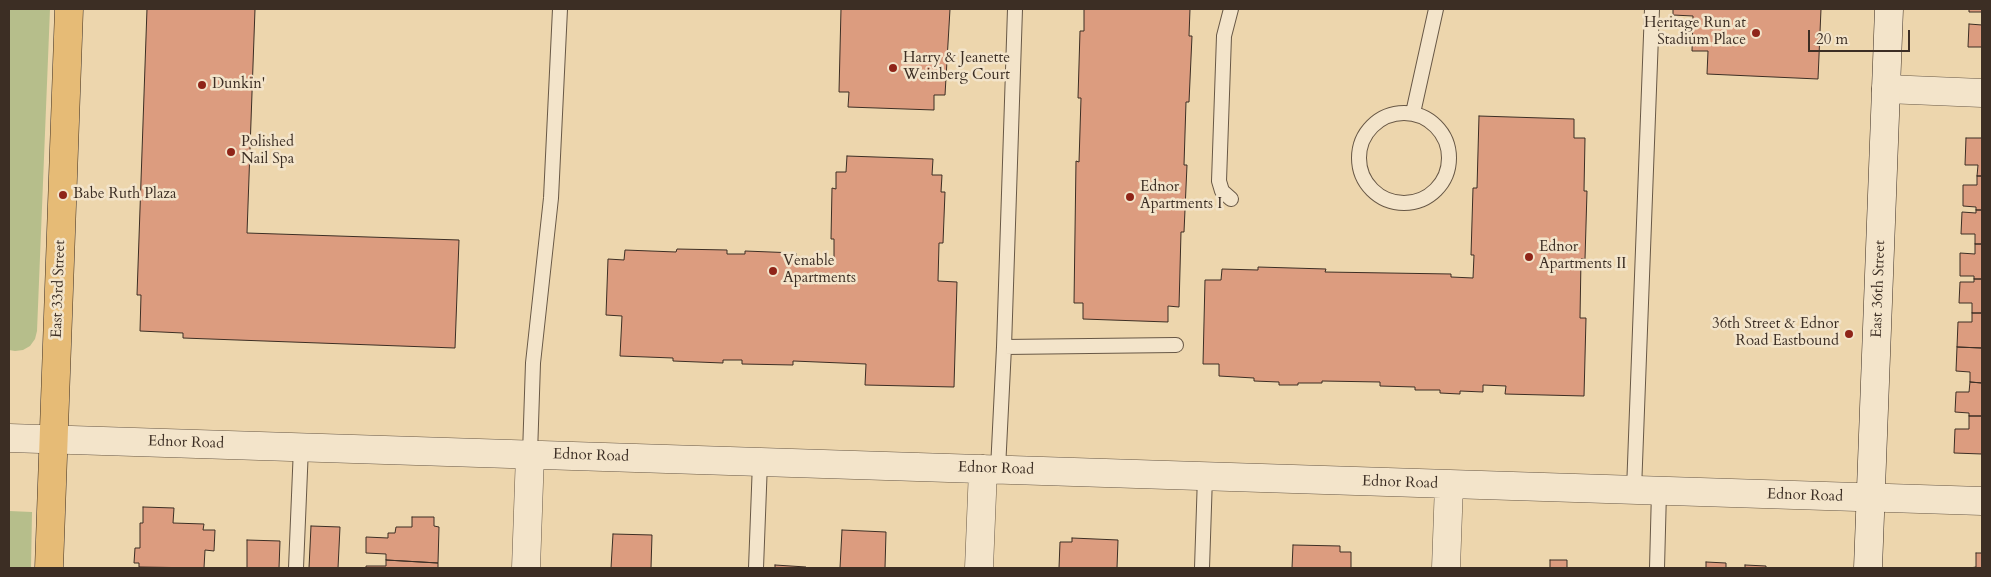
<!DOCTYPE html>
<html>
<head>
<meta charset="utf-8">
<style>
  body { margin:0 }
  #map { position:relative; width:1991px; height:577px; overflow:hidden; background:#edd6ad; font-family:Cardo,serif }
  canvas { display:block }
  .frame { position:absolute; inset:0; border:10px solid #3c2e24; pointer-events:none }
  .scale { position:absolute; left:1808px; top:30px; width:102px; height:22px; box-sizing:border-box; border:2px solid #3c2e24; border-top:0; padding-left:6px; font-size:15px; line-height:18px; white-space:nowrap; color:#3c2e24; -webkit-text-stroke:4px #f3e4ca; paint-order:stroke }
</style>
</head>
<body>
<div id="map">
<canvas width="1991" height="577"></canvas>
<div class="frame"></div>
<div class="scale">20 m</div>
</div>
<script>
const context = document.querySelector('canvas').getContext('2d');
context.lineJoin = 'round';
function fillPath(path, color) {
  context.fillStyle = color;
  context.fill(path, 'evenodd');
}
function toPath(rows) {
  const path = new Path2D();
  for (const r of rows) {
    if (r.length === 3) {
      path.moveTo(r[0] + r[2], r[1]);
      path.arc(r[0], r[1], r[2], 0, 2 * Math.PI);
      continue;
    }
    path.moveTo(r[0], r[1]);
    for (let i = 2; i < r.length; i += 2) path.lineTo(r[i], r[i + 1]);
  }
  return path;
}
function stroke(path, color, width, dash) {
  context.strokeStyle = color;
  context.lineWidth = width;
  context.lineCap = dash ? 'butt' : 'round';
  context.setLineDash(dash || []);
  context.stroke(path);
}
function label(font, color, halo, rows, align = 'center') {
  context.font = font + ' Cardo,serif';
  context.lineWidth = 5;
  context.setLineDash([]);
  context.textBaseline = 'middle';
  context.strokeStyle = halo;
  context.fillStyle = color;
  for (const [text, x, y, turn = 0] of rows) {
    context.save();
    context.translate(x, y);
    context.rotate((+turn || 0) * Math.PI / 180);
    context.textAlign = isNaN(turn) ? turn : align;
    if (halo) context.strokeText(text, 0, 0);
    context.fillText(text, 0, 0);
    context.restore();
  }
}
const green = toPath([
  [9,9,50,9,37,331,35,339,30,346,23,350,15,351,9,350],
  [9,511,32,512,31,568,9,568]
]);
const building = toPath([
  [147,9,255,9,247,233,459,240,455,348,183,338,183,333,140,331,141,295,137,295,147,9],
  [841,9,950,9,945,95,934,95,934,110,848,107,849,92,839,92,841,9],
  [1084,9,1190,9,1189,36,1192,36,1189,102,1186,102,1184,165,1187,165,1184,232,1181,232,1179,307,1168,306,1168,322,1083,319,1083,303,1074,303,1076,161,1079,162,1081,98,1078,98,1080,31,1084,31,1084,9],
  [1673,9,1821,9,1818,79,1707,74,1708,51,1692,51,1693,16,1673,15,1673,9],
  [1969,9,1982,9,1982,12,1969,12,1969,9],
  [1969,24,1982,25,1982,47,1968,47,1969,24],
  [1479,116,1574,119,1574,138,1585,138,1584,191,1587,191,1585,259,1581,259,1580,318,1586,318,1584,396,1505,394,1506,386,1483,385,1483,392,1460,391,1460,394,1440,393,1440,390,1415,390,1415,387,1380,386,1380,382,1322,381,1322,383,1298,383,1298,385,1279,385,1279,382,1254,381,1254,378,1219,376,1219,364,1203,364,1205,280,1221,280,1222,269,1258,270,1258,267,1326,269,1325,272,1451,274,1451,277,1473,278,1474,255,1471,255,1473,188,1477,188,1479,116],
  [1966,138,1982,138,1982,176,1977,176,1978,165,1965,165,1966,138],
  [847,156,933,159,932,175,942,175,941,192,945,192,943,243,939,243,938,281,957,282,954,387,865,385,866,364,793,361,793,365,742,364,742,360,723,360,723,363,673,361,673,358,620,356,622,316,606,315,608,259,624,260,625,250,676,252,677,249,727,250,727,254,745,254,745,251,796,253,796,257,834,258,834,239,831,239,832,188,836,189,836,172,846,172,847,156],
  [1977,176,1982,176,1982,210,1976,210,1976,207,1963,206,1963,185,1977,185,1977,176],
  [1976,210,1982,210,1982,244,1975,244,1975,234,1961,234,1962,212,1976,213,1976,210],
  [1975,244,1982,244,1982,279,1974,279,1974,276,1960,276,1960,253,1975,254,1975,244],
  [1974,279,1982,279,1982,313,1972,313,1972,303,1959,303,1960,282,1974,282,1974,279],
  [1972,313,1982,313,1982,348,1957,347,1958,322,1972,322,1972,313],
  [1957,347,1982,348,1982,383,1970,382,1970,372,1956,371,1957,347],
  [1970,382,1982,383,1982,416,1969,416,1969,413,1955,412,1956,392,1969,392,1970,382],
  [1969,416,1982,416,1982,454,1954,453,1955,429,1969,429,1969,416],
  [143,507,174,508,173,523,204,524,203,530,215,530,214,551,205,550,204,568,139,567,139,563,134,563,135,548,140,548,140,523,143,523,143,507],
  [412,517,434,517,434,526,439,527,438,563,386,560,386,554,366,553,366,537,388,538,388,533,395,533,396,527,412,527,412,517],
  [311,526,340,527,338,568,309,568,311,526],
  [842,530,886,532,885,568,840,568,842,530],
  [613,534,652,535,651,568,658,568,611,568,613,534],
  [1072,538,1118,540,1117,568,1059,568,1060,542,1072,542,1072,538],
  [247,540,280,541,279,568,247,568,247,540],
  [1293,545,1340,546,1340,552,1351,552,1351,568,1292,568,1293,545],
  [1976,553,1982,553,1982,568,1970,568,1976,567,1976,553],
  [386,560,438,563,438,568,366,568,366,566,386,566,386,560],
  [1550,560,1567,560,1567,568,1550,568,1550,560],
  [1706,562,1726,563,1726,568,1706,568,1706,562],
  [775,565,806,567,806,568,775,568,775,565],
  [1745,565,1766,566,1766,568,1745,568,1745,565]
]);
const lane = toPath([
  [1231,9,1224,36,1219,181,1222,191,1231,199],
  [1413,113,1436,9],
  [1404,158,45],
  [1004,347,1176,345],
  [530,454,533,363,551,198,560,9],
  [998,469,1004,347,1015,9],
  [1634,490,1652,9],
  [296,568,301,447],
  [756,568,760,462],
  [1202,568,1205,476],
  [1657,568,1659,491]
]);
const street = toPath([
  [1886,89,1982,93],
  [9,438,1982,501],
  [526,568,530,454],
  [979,568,983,469],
  [1446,568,1449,484]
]);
const secondary = toPath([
  [1868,568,1889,9]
]);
const primary = toPath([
  [49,568,69,9]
]);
const markers = [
  [1756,33,5,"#8f2418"],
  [893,68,5,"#8f2418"],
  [202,85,5,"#8f2418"],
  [231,152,5,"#8f2418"],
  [63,195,5,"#8f2418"],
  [1130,197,5,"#8f2418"],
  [1529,257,5,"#8f2418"],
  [773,271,5,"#8f2418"],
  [1849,334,5,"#8f2418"]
];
const poiNames = [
  ["Heritage Run at",1746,24,"right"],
  ["Stadium Place",1746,41,"right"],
  ["Harry & Jeanette",903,59],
  ["Weinberg Court",903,76],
  ["Dunkin'",212,85],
  ["Polished",241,143],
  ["Nail Spa",241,160],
  ["Ednor",1140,188],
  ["Apartments I",1140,205],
  ["Babe Ruth Plaza",73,195],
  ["Ednor",1539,248],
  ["Apartments II",1539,265],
  ["Venable",783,262],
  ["Apartments",783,279],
  ["36th Street & Ednor",1839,325,"right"],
  ["Road Eastbound",1839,342,"right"]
];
const streetNames = [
  ["East 33rd Street",59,289,-88],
  ["East 36th Street",1879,289,-88],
  ["Ednor Road",186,443,2],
  ["Ednor Road",591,456,2],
  ["Ednor Road",996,469,2],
  ["Ednor Road",1400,483,2],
  ["Ednor Road",1805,496,2]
];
fillPath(green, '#b6be8b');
fillPath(building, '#dc9c7f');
stroke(building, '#3c2e24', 1);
stroke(lane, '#685846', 16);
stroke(street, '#685846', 29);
stroke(secondary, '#3c2e24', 29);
stroke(primary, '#3c2e24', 29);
stroke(lane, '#f3e4ca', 14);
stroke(street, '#f3e4ca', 28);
stroke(secondary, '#f3e4ca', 28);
stroke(primary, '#e6bb76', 28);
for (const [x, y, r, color] of markers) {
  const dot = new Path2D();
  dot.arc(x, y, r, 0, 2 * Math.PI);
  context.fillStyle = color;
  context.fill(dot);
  stroke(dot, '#f3e4ca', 2);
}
label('15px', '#3c2e24', '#f3e4ca', poiNames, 'left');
label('15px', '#3c2e24', '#f3e4ca', streetNames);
</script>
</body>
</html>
